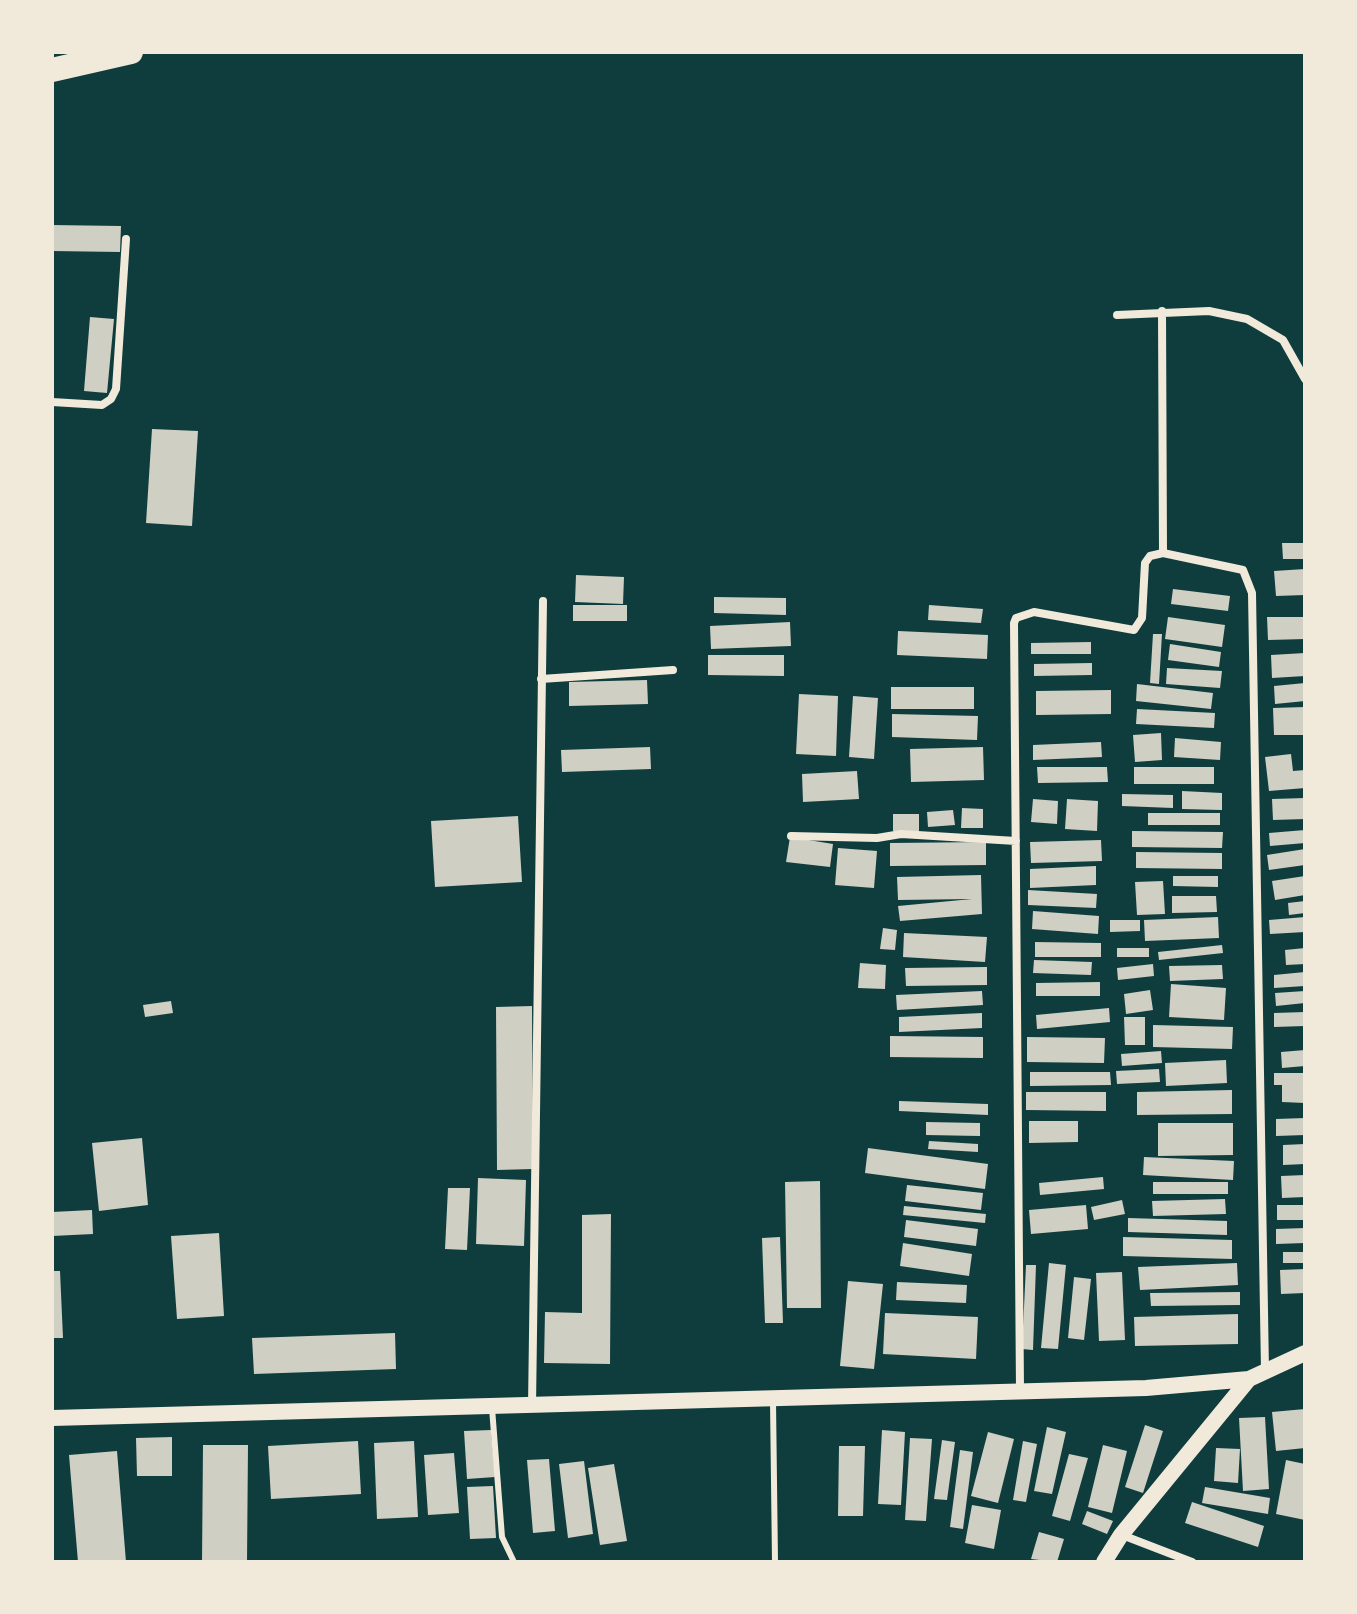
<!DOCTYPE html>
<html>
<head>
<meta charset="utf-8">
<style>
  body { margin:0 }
  #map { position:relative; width:1357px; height:1614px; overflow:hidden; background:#0f3d3e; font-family:"Exo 2",sans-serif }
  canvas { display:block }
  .frame { position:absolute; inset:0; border:54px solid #f1e9da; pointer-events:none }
</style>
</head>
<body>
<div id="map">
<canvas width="1357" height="1614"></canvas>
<div class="frame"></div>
</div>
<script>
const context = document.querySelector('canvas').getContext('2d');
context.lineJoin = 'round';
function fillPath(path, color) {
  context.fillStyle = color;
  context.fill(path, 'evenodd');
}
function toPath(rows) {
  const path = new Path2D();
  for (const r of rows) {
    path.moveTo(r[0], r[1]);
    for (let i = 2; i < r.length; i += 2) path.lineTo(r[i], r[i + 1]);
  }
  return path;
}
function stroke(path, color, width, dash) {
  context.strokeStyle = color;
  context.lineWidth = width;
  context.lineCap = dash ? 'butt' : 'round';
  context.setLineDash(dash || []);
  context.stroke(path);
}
const building = toPath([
  [52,225,121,226,120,252,52,251],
  [90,317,114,319,107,393,84,391],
  [152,429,198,431,192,526,146,523],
  [1282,543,1305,543,1305,559,1283,559],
  [1305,569,1305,595,1276,596,1274,571],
  [576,575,624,577,623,604,575,602],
  [1173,589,1230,596,1228,611,1171,604],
  [714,597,786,598,786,615,714,613],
  [573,605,627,605,627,621,573,621],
  [929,605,983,609,981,623,928,620],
  [1168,617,1225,625,1222,647,1165,639],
  [1267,617,1305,617,1305,639,1268,640],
  [790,622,791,646,711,649,710,626],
  [898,631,988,635,987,659,897,655],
  [1153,634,1162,634,1159,684,1150,683],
  [1091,642,1091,654,1031,654,1031,643],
  [1170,644,1221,652,1219,667,1168,660],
  [1305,653,1305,676,1272,678,1271,655],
  [708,655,784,655,784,676,708,675],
  [1092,663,1092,675,1034,676,1034,664],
  [1167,668,1222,671,1220,688,1166,684],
  [647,680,648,704,569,706,569,682],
  [1305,683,1305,701,1275,704,1274,686],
  [1137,684,1213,693,1211,709,1136,701],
  [891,687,974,687,974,709,891,709],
  [1111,690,1111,714,1036,715,1036,691],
  [799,694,838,696,836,756,796,754],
  [853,696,878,698,874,759,849,757],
  [1305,707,1305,735,1274,735,1273,708],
  [1137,709,1215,713,1214,728,1136,724],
  [892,714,978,716,977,740,892,737],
  [1161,733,1162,760,1135,762,1133,735],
  [1175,738,1221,742,1220,760,1174,757],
  [1101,742,1102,757,1033,760,1033,745],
  [650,747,651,769,562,772,561,750],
  [983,747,984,780,911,782,910,749],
  [1291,754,1293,771,1305,770,1305,788,1269,791,1265,757],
  [1037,767,1107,767,1108,782,1038,783],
  [1134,767,1214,767,1214,784,1134,784],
  [857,771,859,799,803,802,802,774],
  [1182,791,1222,793,1222,810,1182,809],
  [1122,794,1173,795,1173,808,1122,806],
  [1305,798,1305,819,1273,820,1272,799],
  [1033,799,1058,801,1057,824,1031,822],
  [1067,799,1098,801,1097,831,1065,829],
  [962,808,983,809,983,828,961,828],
  [953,810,955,825,928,827,927,812],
  [1148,813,1220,813,1220,825,1148,825],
  [893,814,919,814,919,831,893,831],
  [518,816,522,882,435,887,431,821],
  [1305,830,1305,843,1270,846,1269,833],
  [1132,831,1223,832,1222,848,1132,847],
  [790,837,833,844,830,867,786,862],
  [1101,840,1102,861,1031,863,1030,842],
  [986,842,986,865,890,866,890,843],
  [838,848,877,851,874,888,835,885],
  [1305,849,1305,865,1269,870,1267,855],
  [1136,852,1222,853,1222,869,1136,868],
  [1096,866,1096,885,1030,888,1030,869],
  [981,875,982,914,900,921,898,906,972,899,898,900,897,877],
  [1173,876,1218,876,1218,887,1173,886],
  [1305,876,1305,895,1275,900,1272,881],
  [1163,881,1165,914,1137,915,1135,882],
  [1028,890,1097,894,1096,908,1028,905],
  [1172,896,1216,896,1217,912,1172,913],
  [1305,901,1305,913,1289,915,1288,903],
  [1033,911,1099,916,1098,934,1032,929],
  [1218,917,1219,938,1145,941,1144,920],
  [1305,917,1305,932,1270,934,1269,920],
  [1110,920,1140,920,1140,931,1110,932],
  [883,928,897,930,895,950,880,949],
  [904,933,987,937,985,962,903,957],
  [1035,942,1101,943,1101,957,1035,957],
  [1222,945,1223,953,1159,960,1158,952],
  [1117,948,1149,948,1149,957,1117,957],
  [1305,948,1305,964,1286,965,1285,950],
  [1034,960,1092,962,1091,975,1033,973],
  [860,963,886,965,885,989,858,988],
  [1153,964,1154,976,1118,980,1117,968],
  [1222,965,1223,979,1170,981,1169,966],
  [987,967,987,985,906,986,905,968],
  [1305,972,1305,986,1274,988,1274,975],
  [1100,982,1100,996,1036,996,1036,983],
  [1171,984,1226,988,1224,1020,1169,1017],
  [1150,990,1153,1010,1126,1014,1124,994],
  [982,991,983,1005,897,1010,896,995],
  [1305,991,1305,1003,1276,1006,1275,993],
  [171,1001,173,1013,145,1017,143,1005],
  [532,1006,533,1169,497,1170,496,1007],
  [1109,1008,1110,1022,1037,1029,1036,1015],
  [1305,1012,1305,1026,1274,1027,1274,1013],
  [982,1013,982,1028,899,1032,899,1017],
  [1124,1017,1145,1017,1145,1045,1125,1045],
  [1153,1025,1233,1027,1232,1049,1153,1047],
  [890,1036,983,1037,983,1058,890,1057],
  [1027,1037,1105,1038,1104,1063,1027,1062],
  [1305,1050,1305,1066,1282,1068,1281,1052],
  [1161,1051,1162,1063,1122,1066,1121,1054],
  [1226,1060,1227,1083,1166,1086,1165,1063],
  [1159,1069,1160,1082,1117,1084,1116,1071],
  [1030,1072,1110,1072,1111,1085,1030,1086],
  [1274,1073,1305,1073,1305,1103,1282,1102,1282,1085,1274,1085],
  [1232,1090,1232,1114,1137,1115,1137,1092],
  [1026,1092,1106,1092,1106,1111,1026,1110],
  [899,1101,988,1104,988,1115,899,1111],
  [1305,1118,1305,1135,1276,1136,1276,1119],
  [1029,1121,1078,1121,1078,1142,1029,1143],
  [926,1122,980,1123,980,1136,926,1135],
  [1158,1123,1233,1123,1233,1155,1158,1156],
  [142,1138,148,1205,99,1211,92,1143],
  [929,1141,978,1144,978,1152,928,1149],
  [1305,1144,1305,1164,1283,1165,1283,1145],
  [868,1148,988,1164,985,1189,865,1173],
  [1144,1157,1234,1161,1233,1180,1143,1175],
  [1305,1175,1305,1197,1282,1198,1281,1176],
  [1103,1177,1104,1189,1040,1195,1039,1183],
  [478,1178,526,1180,524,1246,476,1244],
  [820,1181,821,1308,787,1308,785,1182],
  [1153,1182,1228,1182,1228,1194,1153,1194],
  [907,1185,983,1193,981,1210,905,1201],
  [448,1188,470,1188,467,1250,445,1249],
  [1225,1199,1226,1214,1153,1216,1152,1201],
  [1122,1200,1125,1214,1094,1220,1091,1207],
  [1086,1205,1088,1229,1031,1234,1029,1210],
  [1277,1205,1305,1205,1305,1220,1277,1220],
  [904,1206,986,1214,985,1223,903,1215],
  [92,1210,93,1234,52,1236,52,1212],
  [611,1214,610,1364,544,1363,545,1312,582,1313,582,1215],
  [1128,1218,1227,1221,1227,1235,1128,1232],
  [906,1220,978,1229,976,1246,904,1237],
  [1305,1228,1305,1243,1276,1244,1276,1229],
  [219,1233,224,1316,177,1319,171,1236],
  [780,1237,783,1323,765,1323,762,1238],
  [1123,1237,1232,1240,1232,1259,1123,1256],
  [903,1243,972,1254,969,1276,900,1266],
  [1283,1252,1305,1252,1305,1263,1283,1263],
  [1049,1263,1066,1265,1058,1349,1041,1348],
  [1237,1263,1238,1285,1140,1290,1138,1267],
  [1026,1265,1036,1265,1033,1350,1022,1349],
  [1305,1269,1305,1293,1281,1294,1280,1270],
  [52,1271,60,1271,63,1338,52,1338],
  [1122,1272,1125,1340,1099,1341,1096,1273],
  [1074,1277,1091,1279,1084,1340,1068,1338],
  [848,1281,883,1284,874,1369,840,1366],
  [897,1282,967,1285,966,1303,896,1300],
  [1240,1292,1240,1305,1151,1306,1150,1293],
  [885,1313,978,1317,976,1359,883,1354],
  [1238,1314,1238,1344,1135,1346,1134,1317],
  [395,1333,396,1369,254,1374,252,1338],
  [1305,1409,1305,1448,1276,1451,1272,1412],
  [1265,1417,1269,1489,1243,1491,1239,1418],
  [1145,1425,1163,1431,1143,1493,1125,1487],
  [1047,1427,1066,1432,1052,1494,1034,1491],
  [491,1430,495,1477,467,1479,464,1431],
  [882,1430,905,1432,901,1505,878,1504],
  [988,1432,1014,1439,998,1503,971,1496],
  [172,1437,172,1476,137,1476,136,1438],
  [910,1438,932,1439,926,1521,905,1520],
  [942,1440,955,1442,947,1500,934,1499],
  [358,1441,361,1494,271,1499,268,1446],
  [414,1441,418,1517,377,1519,374,1443],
  [1023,1441,1037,1444,1026,1502,1013,1500],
  [203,1445,248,1445,247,1562,202,1562],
  [1103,1445,1127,1451,1112,1513,1088,1507],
  [839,1446,865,1446,863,1516,838,1516],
  [1216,1448,1240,1449,1238,1483,1214,1481],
  [960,1450,973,1452,963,1529,950,1527],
  [117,1451,126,1562,78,1562,69,1455],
  [454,1453,459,1513,428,1515,424,1455],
  [1069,1454,1088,1458,1070,1521,1052,1516],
  [549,1459,555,1531,533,1533,527,1460],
  [1286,1460,1305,1464,1305,1520,1276,1514],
  [584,1461,593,1534,568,1538,559,1464],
  [614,1464,627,1541,600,1545,588,1468],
  [493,1486,496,1538,470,1539,467,1487],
  [1205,1487,1270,1498,1268,1514,1202,1503],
  [1192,1502,1264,1526,1258,1547,1185,1523],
  [972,1505,1001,1510,994,1549,965,1543],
  [1087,1511,1113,1521,1107,1534,1082,1524],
  [1039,1532,1064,1539,1057,1562,1031,1559]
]);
const service = toPath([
  [773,1401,775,1562],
  [492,1408,502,1537,514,1562]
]);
const minor = toPath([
  [1162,311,1163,553],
  [1117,315,1209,311,1247,319,1283,340,1305,379],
  [52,402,102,405,111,399,116,389,126,239],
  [541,679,673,670],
  [791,836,877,838,901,834,1016,841],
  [1020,1391,1014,623,1016,618,1034,612,1134,630,1142,618,1145,563,1150,556,1163,553,1243,570,1252,593,1265,1371],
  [532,1406,543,601],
  [1122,1535,1192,1562]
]);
const secondary = toPath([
  [52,1418,1146,1388,1249,1379,1305,1353],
  [1104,1562,1121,1535,1249,1379]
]);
const motorway = toPath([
  [52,70,131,52]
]);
fillPath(building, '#cfcfc3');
stroke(service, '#f1e9da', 6);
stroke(minor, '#f1e9da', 8);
stroke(secondary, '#f1e9da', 16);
stroke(motorway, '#f1e9da', 24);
</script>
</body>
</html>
